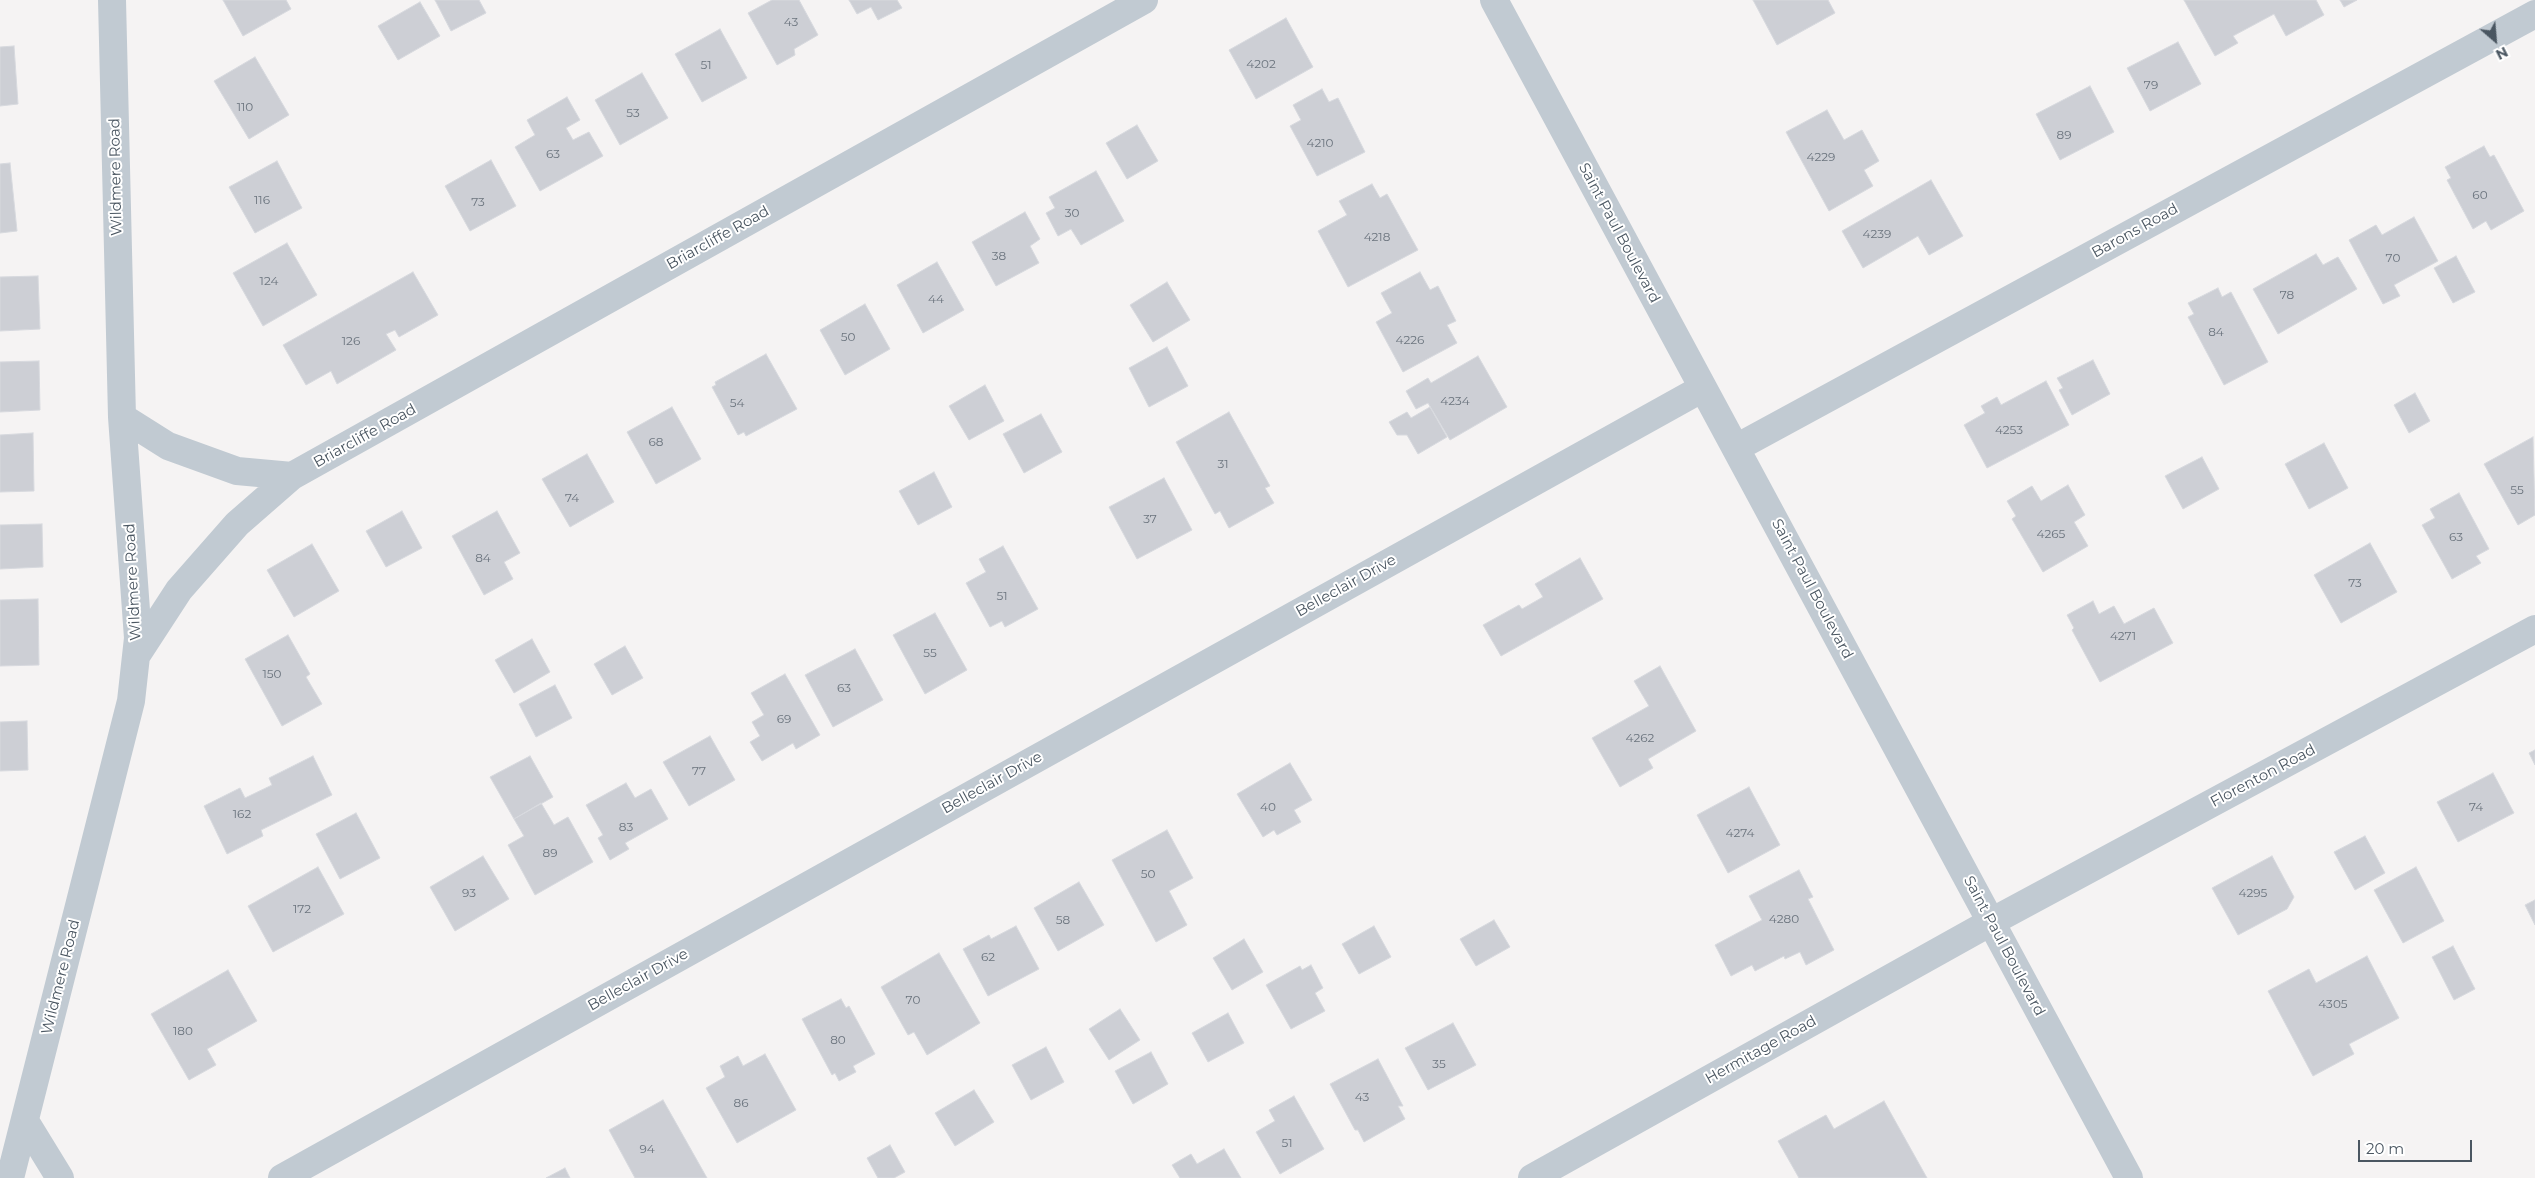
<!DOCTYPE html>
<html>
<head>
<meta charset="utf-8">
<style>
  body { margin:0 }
  #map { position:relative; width:2535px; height:1178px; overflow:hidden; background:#f5f3f3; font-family:Montserrat,sans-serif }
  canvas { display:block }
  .north { position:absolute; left:2470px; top:15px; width:50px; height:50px; -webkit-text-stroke:4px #fff; paint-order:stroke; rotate:153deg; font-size:14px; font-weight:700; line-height:20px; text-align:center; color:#4a5661 }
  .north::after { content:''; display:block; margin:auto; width:18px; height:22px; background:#4a5661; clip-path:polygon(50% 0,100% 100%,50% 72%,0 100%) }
  .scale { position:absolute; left:2358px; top:1140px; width:114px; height:22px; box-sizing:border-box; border:2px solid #4a5661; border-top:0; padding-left:6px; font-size:15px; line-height:18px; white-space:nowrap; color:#4a5661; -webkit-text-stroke:4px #fff; paint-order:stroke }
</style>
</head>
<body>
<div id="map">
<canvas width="2535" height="1178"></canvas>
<div class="north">N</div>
<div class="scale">20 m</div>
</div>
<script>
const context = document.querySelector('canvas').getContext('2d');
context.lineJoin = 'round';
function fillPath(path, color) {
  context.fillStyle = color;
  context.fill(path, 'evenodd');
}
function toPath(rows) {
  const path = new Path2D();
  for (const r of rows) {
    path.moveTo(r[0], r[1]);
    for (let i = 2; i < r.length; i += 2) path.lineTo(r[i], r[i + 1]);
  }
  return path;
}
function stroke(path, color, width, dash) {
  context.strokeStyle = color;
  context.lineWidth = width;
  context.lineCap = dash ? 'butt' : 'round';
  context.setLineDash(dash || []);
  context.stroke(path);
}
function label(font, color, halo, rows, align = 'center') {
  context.font = font + ' Montserrat,sans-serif';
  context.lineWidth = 4;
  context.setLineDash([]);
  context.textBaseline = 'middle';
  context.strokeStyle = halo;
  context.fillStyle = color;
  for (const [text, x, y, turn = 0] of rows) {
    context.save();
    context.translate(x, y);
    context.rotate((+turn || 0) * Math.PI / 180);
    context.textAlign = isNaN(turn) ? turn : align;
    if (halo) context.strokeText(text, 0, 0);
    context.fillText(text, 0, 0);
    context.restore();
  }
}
const building = toPath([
  [223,0,286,0,291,9,243,36,223,0],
  [435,0,479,0,486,13,451,31,435,0],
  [772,0,799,0,818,35,794,49,795,55,777,65,748,13,772,0],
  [849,0,897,0,902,8,878,20,871,7,857,14,849,0],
  [1753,0,1828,0,1835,13,1777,45,1753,0],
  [2184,0,2316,0,2324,15,2286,36,2274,14,2233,36,2238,43,2215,56,2184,0],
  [2340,0,2357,0,2344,7,2340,0],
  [420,2,440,36,398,60,378,26,420,2],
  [1286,18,1313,67,1256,99,1229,50,1286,18],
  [720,29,747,78,702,102,675,54,720,29],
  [2178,42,2201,84,2150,111,2127,68,2178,42],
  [14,46,18,104,0,106,0,47,14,46],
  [255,57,289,115,249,139,214,81,255,57],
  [642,73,668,118,620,145,595,100,642,73],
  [2090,86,2114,132,2060,160,2036,114,2090,86],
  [1322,89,1329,102,1338,98,1365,152,1317,176,1290,126,1301,120,1293,105,1322,89],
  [567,97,580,120,566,128,573,140,589,132,603,156,540,191,515,147,535,135,527,120,567,97],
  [1827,110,1844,140,1862,130,1879,161,1864,170,1873,186,1829,211,1786,132,1827,110],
  [1137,125,1158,161,1127,179,1106,143,1137,125],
  [2484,146,2490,157,2494,155,2524,211,2491,230,2486,221,2473,229,2447,180,2451,178,2445,167,2484,146],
  [491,160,516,206,470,231,445,186,491,160],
  [277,161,302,208,255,233,229,187,277,161],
  [10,163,17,231,0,233,0,164,10,163],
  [1096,171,1124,221,1081,245,1071,229,1058,236,1046,213,1055,208,1049,197,1096,171],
  [1931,180,1963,236,1929,255,1918,236,1863,268,1842,231,1931,180],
  [1372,184,1380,198,1387,194,1418,250,1348,287,1318,231,1347,215,1339,201,1372,184],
  [1025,212,1040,239,1030,246,1039,263,996,286,972,242,1025,212],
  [2414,217,2438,261,2394,285,2400,296,2383,304,2349,240,2376,225,2382,235,2414,217],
  [287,243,317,295,263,326,233,273,287,243],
  [2316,254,2323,265,2338,257,2357,289,2278,334,2253,289,2316,254],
  [2456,256,2475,292,2453,303,2434,268,2456,256],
  [937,262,964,310,923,333,897,285,937,262],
  [413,272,438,315,399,337,395,330,386,334,396,350,337,384,331,371,306,385,283,345,413,272],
  [1420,272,1430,290,1438,286,1456,321,1447,325,1457,343,1403,372,1376,322,1392,313,1381,293,1420,272],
  [38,276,40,329,0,331,0,277,38,276],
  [1167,282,1190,320,1153,342,1130,305,1167,282],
  [2218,288,2222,297,2231,292,2268,362,2224,385,2188,317,2194,314,2188,303,2218,288],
  [865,304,890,349,845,375,820,330,865,304],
  [1167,347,1188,386,1149,407,1129,368,1167,347],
  [766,354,797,409,746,436,744,432,738,435,712,387,716,385,715,382,766,354],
  [1478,356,1507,407,1450,440,1428,403,1416,409,1406,391,1428,378,1431,383,1478,356],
  [2093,360,2110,394,2072,415,2059,390,2063,388,2057,378,2093,360],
  [39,361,40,410,0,412,0,362,39,361],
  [2046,381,2069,425,1987,468,1964,425,1985,413,1981,406,1997,397,2001,405,2046,381],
  [985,385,1004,421,969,440,949,406,985,385],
  [2415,393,2430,421,2409,433,2394,405,2415,393],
  [672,407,701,459,656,484,627,432,672,407],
  [1430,407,1447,437,1418,454,1407,435,1397,435,1389,422,1407,412,1411,418,1430,407],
  [1229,412,1270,486,1265,488,1274,503,1229,528,1220,511,1215,514,1176,442,1229,412],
  [1041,414,1062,452,1024,473,1003,434,1041,414],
  [33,433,34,491,0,492,0,435,33,433],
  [2533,437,2535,515,2518,525,2484,464,2533,437],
  [2324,443,2348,488,2309,509,2285,464,2324,443],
  [587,454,614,502,570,527,542,479,587,454],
  [2202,457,2219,489,2183,509,2165,476,2202,457],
  [934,472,952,507,918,525,899,491,934,472],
  [1164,478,1192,530,1137,559,1109,507,1164,478],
  [2068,485,2085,515,2074,522,2088,546,2043,572,2012,519,2016,516,2007,501,2032,486,2041,501,2068,485],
  [2459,493,2489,549,2476,556,2481,563,2452,579,2422,525,2435,518,2430,509,2459,493],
  [402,511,422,548,386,567,366,531,402,511],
  [497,511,520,553,504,562,513,579,484,595,452,536,497,511],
  [42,524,43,567,0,569,0,525,42,524],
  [2370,543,2397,592,2341,623,2314,575,2370,543],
  [312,544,339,591,294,617,267,570,312,544],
  [1003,546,1038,609,1005,627,1002,621,990,627,966,583,986,572,979,559,1003,546],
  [1580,558,1603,599,1501,656,1483,625,1519,605,1522,609,1543,597,1535,584,1580,558],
  [38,599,39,665,0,666,0,600,38,599],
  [2093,601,2099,614,2114,606,2124,624,2154,608,2173,643,2100,682,2072,630,2074,628,2067,615,2093,601],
  [935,613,967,670,925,694,893,635,935,613],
  [288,635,310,674,306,677,322,704,282,726,245,659,288,635],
  [532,639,550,672,514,693,495,660,532,639],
  [625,646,643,678,612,695,594,664,625,646],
  [855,649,883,700,833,727,805,675,855,649],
  [1660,666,1696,731,1648,759,1653,768,1620,787,1592,738,1649,706,1634,681,1660,666],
  [785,674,820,735,796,749,793,743,762,761,750,742,760,736,752,722,764,715,751,693,785,674],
  [555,685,572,718,536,737,519,704,555,685],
  [27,721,28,770,0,771,0,722,27,721],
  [710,736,735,780,689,806,663,762,710,736],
  [2535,750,2535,765,2529,753,2535,750],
  [313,756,332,795,261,830,263,836,227,854,204,806,240,788,245,798,272,785,269,778,313,756],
  [530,756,553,797,514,819,490,777,530,756],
  [1290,763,1312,800,1294,810,1301,822,1277,835,1274,830,1263,837,1237,794,1290,763],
  [2493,773,2514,813,2458,842,2437,802,2493,773],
  [626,783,635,798,651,789,668,819,625,843,629,849,610,860,598,838,603,835,586,805,626,783],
  [1749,787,1780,845,1728,873,1697,815,1749,787],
  [541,803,554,825,568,817,593,862,535,895,508,845,524,836,514,819,541,803],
  [356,813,380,858,340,879,316,834,356,813],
  [1167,830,1193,878,1169,891,1187,925,1156,942,1112,860,1167,830],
  [2365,836,2385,873,2355,890,2334,852,2365,836],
  [483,856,509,899,455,931,430,887,483,856],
  [2272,856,2294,897,2287,909,2238,935,2212,888,2272,856],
  [318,867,344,914,273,952,248,906,318,867],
  [2416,867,2444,921,2403,943,2374,890,2416,867],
  [1799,870,1813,897,1808,899,1834,950,1806,965,1800,952,1785,959,1784,956,1755,971,1752,965,1731,976,1715,945,1762,920,1749,896,1799,870],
  [1079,882,1104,925,1058,951,1034,908,1079,882],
  [2535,900,2535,925,2525,905,2535,900],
  [1494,920,1510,947,1476,966,1460,939,1494,920],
  [1016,926,1039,969,988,996,963,949,989,935,991,939,1016,926],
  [1374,926,1391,957,1359,974,1342,944,1374,926],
  [1244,939,1263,972,1232,990,1213,958,1244,939],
  [2453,946,2475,989,2454,1000,2432,957,2453,946],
  [939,953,980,1023,927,1055,914,1032,908,1035,881,987,939,953],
  [2367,956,2399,1018,2349,1044,2354,1054,2313,1076,2268,991,2309,969,2316,983,2367,956],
  [1311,965,1323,988,1315,993,1325,1011,1291,1029,1266,985,1300,966,1302,970,1311,965],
  [228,970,257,1021,207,1049,216,1065,189,1080,151,1014,228,970],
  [841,999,846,1008,849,1006,875,1054,853,1066,856,1072,839,1081,835,1073,832,1075,802,1019,841,999],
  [1120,1009,1140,1040,1109,1060,1089,1029,1120,1009],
  [1228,1013,1244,1043,1208,1062,1192,1033,1228,1013],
  [1453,1023,1476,1065,1428,1090,1405,1048,1453,1023],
  [1046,1047,1064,1082,1031,1100,1012,1065,1046,1047],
  [1151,1052,1168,1084,1133,1104,1115,1071,1151,1052],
  [765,1054,796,1110,737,1143,706,1088,725,1077,720,1066,738,1056,743,1066,765,1054],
  [1378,1059,1403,1106,1398,1106,1405,1119,1364,1142,1358,1130,1355,1130,1330,1084,1378,1059],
  [974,1090,994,1122,955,1146,935,1113,974,1090],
  [1294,1096,1324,1149,1280,1174,1256,1132,1275,1121,1269,1110,1294,1096],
  [663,1100,707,1178,635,1178,609,1130,663,1100],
  [1884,1101,1927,1178,1799,1178,1778,1141,1826,1115,1834,1129,1884,1101],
  [890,1145,905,1172,894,1178,878,1178,867,1158,890,1145],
  [1224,1149,1241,1178,1180,1178,1172,1165,1191,1154,1197,1164,1224,1149],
  [565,1168,570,1178,546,1178,565,1168]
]);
const minor = toPath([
  [1494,0,2129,1178],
  [122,417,168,446,237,471,292,476,1144,0],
  [1736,448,2535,14],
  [136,656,179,590,237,524,292,476],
  [25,1121,60,1178],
  [10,1178,131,701,138,638,122,417,112,0],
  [282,1178,1703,388],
  [1532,1178,1991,922,2535,629]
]);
const numberNames = [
  ["43",791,22],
  ["4202",1261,64],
  ["51",706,65],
  ["79",2151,85],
  ["110",245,107],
  ["53",633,113],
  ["89",2064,135],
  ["4210",1320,143],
  ["63",553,154],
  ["4229",1821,157],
  ["60",2480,195],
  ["116",262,200],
  ["73",478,202],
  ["30",1072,213],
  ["4239",1877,234],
  ["4218",1377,237],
  ["38",999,256],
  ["70",2393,258],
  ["124",269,281],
  ["78",2287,295],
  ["44",936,299],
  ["84",2216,332],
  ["50",848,337],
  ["4226",1410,340],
  ["126",351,341],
  ["4234",1455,401],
  ["54",737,403],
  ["4253",2009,430],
  ["68",656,442],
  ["31",1223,464],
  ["55",2517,490],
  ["74",572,498],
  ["37",1150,519],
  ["4265",2051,534],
  ["63",2456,537],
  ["84",483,558],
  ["73",2355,583],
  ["51",1002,596],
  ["4271",2123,636],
  ["55",930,653],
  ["150",272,674],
  ["63",844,688],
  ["69",784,719],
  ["4262",1640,738],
  ["77",699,771],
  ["40",1268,807],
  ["74",2476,807],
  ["162",242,814],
  ["83",626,827],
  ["4274",1740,833],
  ["89",550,853],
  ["50",1148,874],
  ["93",469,893],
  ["4295",2253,893],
  ["172",302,909],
  ["4280",1784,919],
  ["58",1063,920],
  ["62",988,957],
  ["70",913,1000],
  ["4305",2333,1004],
  ["180",183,1031],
  ["80",838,1040],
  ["35",1439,1064],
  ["43",1362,1097],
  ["86",741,1103],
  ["51",1287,1143],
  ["94",647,1149]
];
const streetNames = [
  ["Wildmere Road",116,177,-91],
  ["Barons Road",2135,231,-29],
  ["Saint Paul Boulevard",1619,233,62],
  ["Briarcliffe Road",718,238,-29],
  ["Briarcliffe Road",365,436,-29],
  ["Wildmere Road",133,582,-93],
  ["Belleclair Drive",1346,586,-29],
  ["Saint Paul Boulevard",1812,589,62],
  ["Florenton Road",2263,776,-28],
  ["Belleclair Drive",992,783,-29],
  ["Saint Paul Boulevard",2004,946,62],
  ["Wildmere Road",61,977,-76],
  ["Belleclair Drive",638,980,-29],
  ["Hermitage Road",1761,1050,-29]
];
fillPath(building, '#cdcfd5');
stroke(building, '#d7d9de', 1);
stroke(minor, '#c1cad2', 28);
label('12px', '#6b747e', null, numberNames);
label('15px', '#4a5661', '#fff', streetNames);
</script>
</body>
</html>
